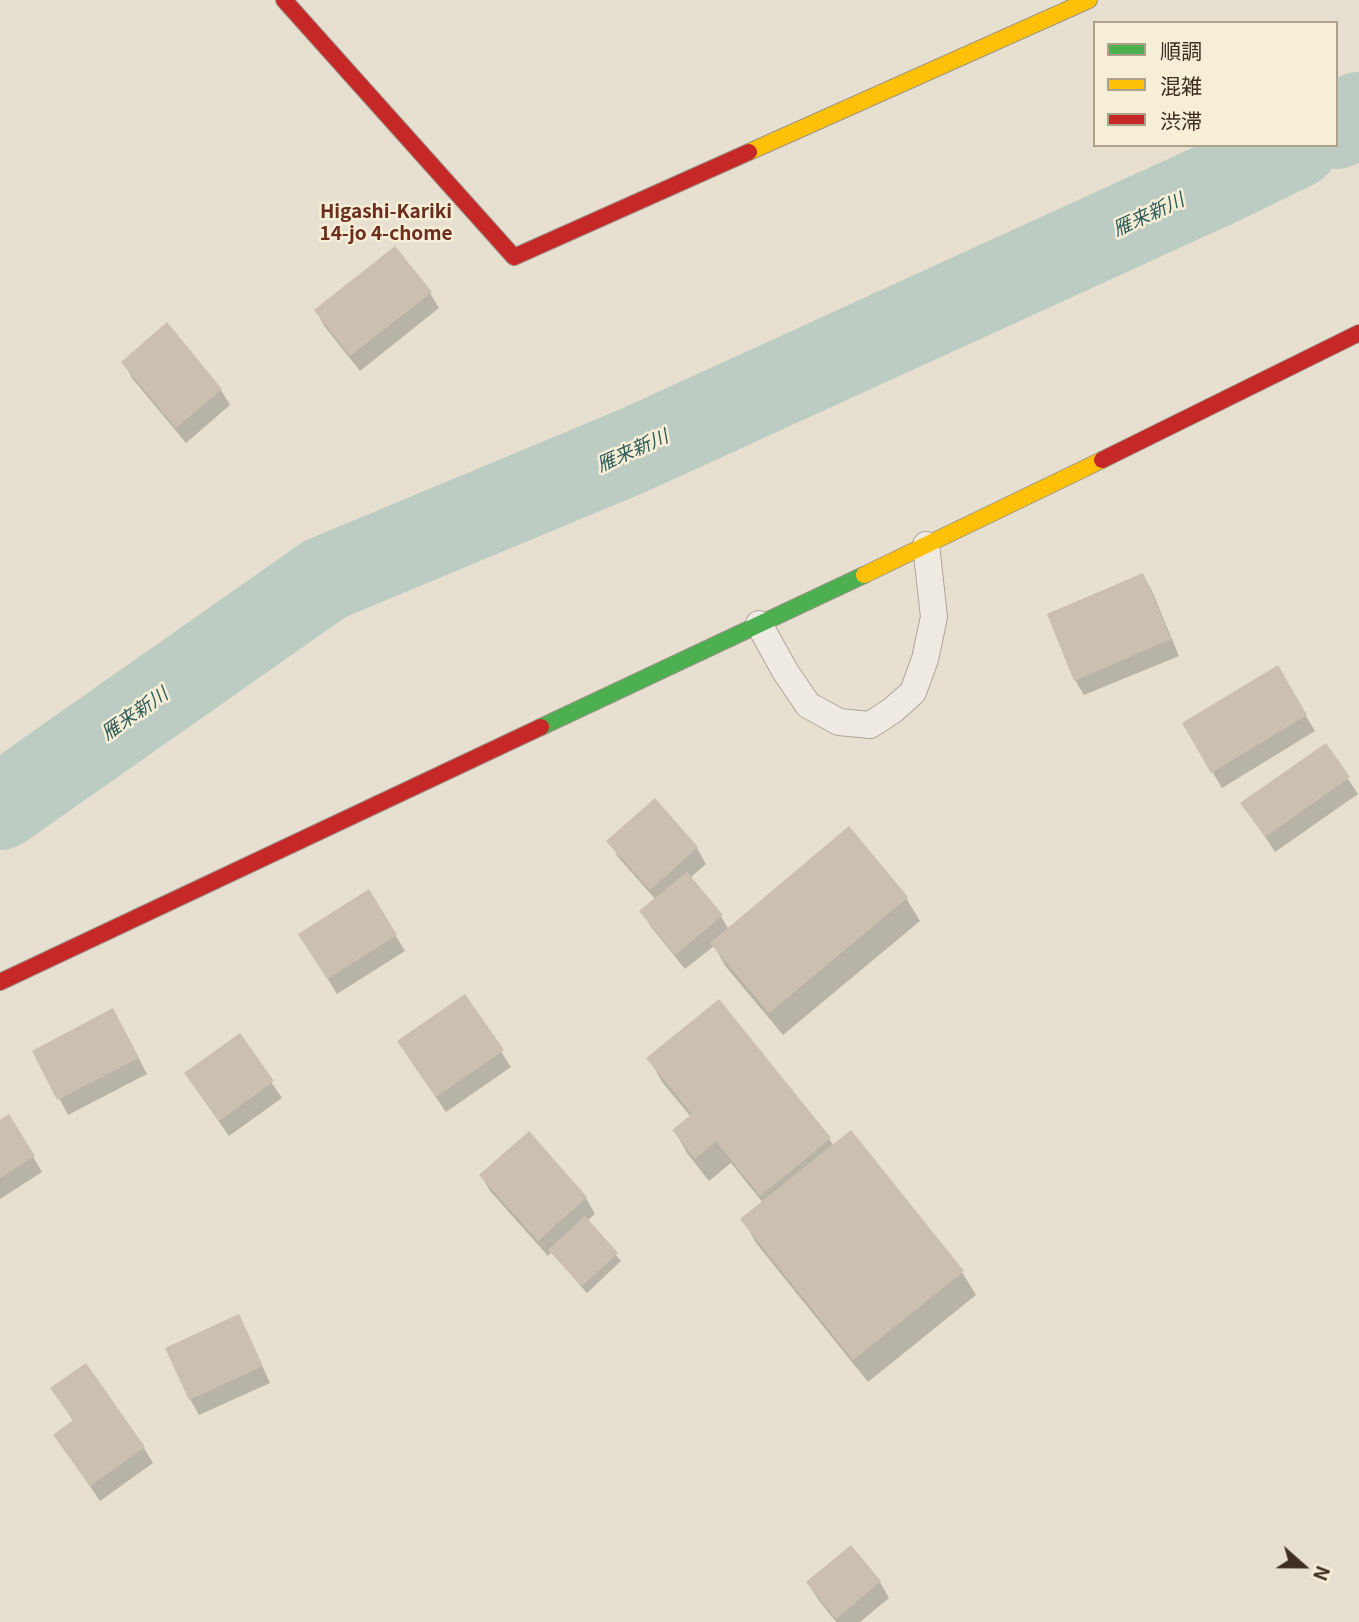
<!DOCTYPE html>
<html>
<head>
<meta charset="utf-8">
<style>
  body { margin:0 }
  #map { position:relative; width:1359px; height:1622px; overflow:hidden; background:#e7e0d1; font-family:Georgia,"Noto Sans JP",serif }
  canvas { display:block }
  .legend { position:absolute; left:1093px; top:21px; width:245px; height:126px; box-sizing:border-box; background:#f7eed8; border:2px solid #ada18e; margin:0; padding:9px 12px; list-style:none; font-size:21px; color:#3d2e20 }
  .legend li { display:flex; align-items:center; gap:14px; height:35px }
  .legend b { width:35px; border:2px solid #ada18e }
  .north { position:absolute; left:1268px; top:1531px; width:70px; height:70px; -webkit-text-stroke:5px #f7eed8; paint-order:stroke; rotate:111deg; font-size:19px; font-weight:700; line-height:28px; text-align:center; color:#3d2e20 }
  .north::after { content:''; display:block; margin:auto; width:24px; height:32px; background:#3d2e20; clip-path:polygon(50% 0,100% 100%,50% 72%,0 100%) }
</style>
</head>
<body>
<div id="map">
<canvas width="1359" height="1622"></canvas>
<ul class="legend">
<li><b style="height:9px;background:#4caf50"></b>順調</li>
<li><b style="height:9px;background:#ffc107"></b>混雑</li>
<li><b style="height:9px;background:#c62828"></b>渋滞</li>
</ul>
<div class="north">N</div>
</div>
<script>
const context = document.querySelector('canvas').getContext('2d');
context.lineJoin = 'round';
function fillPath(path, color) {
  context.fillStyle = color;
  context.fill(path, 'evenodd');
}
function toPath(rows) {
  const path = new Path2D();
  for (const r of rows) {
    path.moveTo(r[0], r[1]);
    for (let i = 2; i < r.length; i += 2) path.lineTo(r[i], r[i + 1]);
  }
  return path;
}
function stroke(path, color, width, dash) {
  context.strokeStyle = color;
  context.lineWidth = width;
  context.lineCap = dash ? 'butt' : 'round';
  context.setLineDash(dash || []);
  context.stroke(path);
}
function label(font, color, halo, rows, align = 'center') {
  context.font = font + ' Georgia,"Noto Sans JP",serif';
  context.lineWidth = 5;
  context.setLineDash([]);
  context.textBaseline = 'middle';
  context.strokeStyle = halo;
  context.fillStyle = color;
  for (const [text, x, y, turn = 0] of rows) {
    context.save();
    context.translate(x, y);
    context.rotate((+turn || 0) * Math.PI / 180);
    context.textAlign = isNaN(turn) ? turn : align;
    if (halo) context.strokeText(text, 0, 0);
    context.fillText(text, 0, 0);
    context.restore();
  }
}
const shadow = toPath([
  [430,293,439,308,360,371,325,327,316,311],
  [123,362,221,390,230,405,186,443,132,378],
  [1143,575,1152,591,1179,656,1084,695,1075,680],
  [1277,668,1315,731,1222,788,1184,724],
  [1325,745,1358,794,1275,852,1243,803],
  [609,841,697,848,706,864,690,878,721,916,729,930,906,898,920,921,783,1035,726,967,714,946,685,969,651,927,642,911,656,900,618,857],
  [396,936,405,951,337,994,310,950],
  [465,997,511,1067,446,1112,408,1057],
  [122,1026,147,1074,68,1115,34,1051],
  [239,1035,282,1098,229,1136,196,1089],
  [649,1058,829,1139,834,1146,962,1272,976,1295,868,1382,756,1243,743,1219,763,1203,731,1163,709,1181,687,1153,674,1130,691,1117,662,1082],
  [0,1122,33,1157,42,1172,0,1199],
  [481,1175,586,1198,595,1214,587,1221,621,1261,587,1293,551,1252,548,1256,490,1191],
  [247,1332,270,1383,199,1415,190,1399],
  [52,1389,144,1448,153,1463,100,1501,55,1435,74,1422],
  [851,1547,880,1582,889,1598,860,1622,836,1622,817,1598,808,1583]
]);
const river = toPath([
  [1336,126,1359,115],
  [0,807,325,579,632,451,1212,186,1296,145]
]);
const building = toPath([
  [395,246,432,292,350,356,314,310],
  [167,322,222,389,176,428,121,362],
  [1143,573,1171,639,1074,681,1047,614],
  [1278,665,1307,715,1211,773,1182,723],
  [1326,743,1350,777,1265,837,1240,803],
  [655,798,698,847,650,890,606,841],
  [849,826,908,897,769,1013,710,943],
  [687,872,723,915,675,955,639,911],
  [369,889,397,935,327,979,298,934],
  [465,994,504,1050,436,1097,397,1041],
  [719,999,831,1138,760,1196,716,1141,695,1159,672,1130,692,1114,646,1058],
  [113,1008,139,1058,57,1100,32,1051],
  [240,1033,274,1081,219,1121,184,1073],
  [9,1114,35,1156,0,1178,0,1120],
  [851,1130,964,1271,853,1360,740,1219],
  [529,1131,587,1197,538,1241,479,1175],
  [585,1216,618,1253,582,1286,548,1250],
  [239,1314,263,1366,189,1400,165,1348],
  [86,1363,145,1447,90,1486,53,1435,73,1420,50,1388],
  [851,1545,881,1581,836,1619,806,1582]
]);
const lane = toPath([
  [759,624,785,671,808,705,839,722,870,725,893,710,913,692,925,659,934,617,926,545]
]);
const fast = toPath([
  [541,727,864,575]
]);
const slow = toPath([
  [749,152,1089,0],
  [864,575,1102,460]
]);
const jam = toPath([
  [284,0,514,257,749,152],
  [1102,460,1359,333],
  [0,982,541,727]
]);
const neighbourhoodNames = [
  ["Higashi-Kariki",386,211],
  ["14-jo 4-chome",386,233]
];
const waterNames = [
  ["雁来新川",1148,214,-25],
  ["雁来新川",632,450,-24],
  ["雁来新川",134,713,-35]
];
fillPath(shadow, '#0003');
stroke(river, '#bcccc2', 86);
fillPath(building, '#cbbfb2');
stroke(lane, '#ada599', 28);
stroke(fast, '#9c958a', 18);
stroke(slow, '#9c958a', 18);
stroke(jam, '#9c958a', 18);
stroke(lane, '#efebe3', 26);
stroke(fast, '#4caf50', 16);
stroke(slow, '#ffc107', 16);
stroke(jam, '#c62828', 16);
label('bold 19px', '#6b2e1e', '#f7eed8', neighbourhoodNames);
label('italic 19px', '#2f5d5a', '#f7eed8', waterNames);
</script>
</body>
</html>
